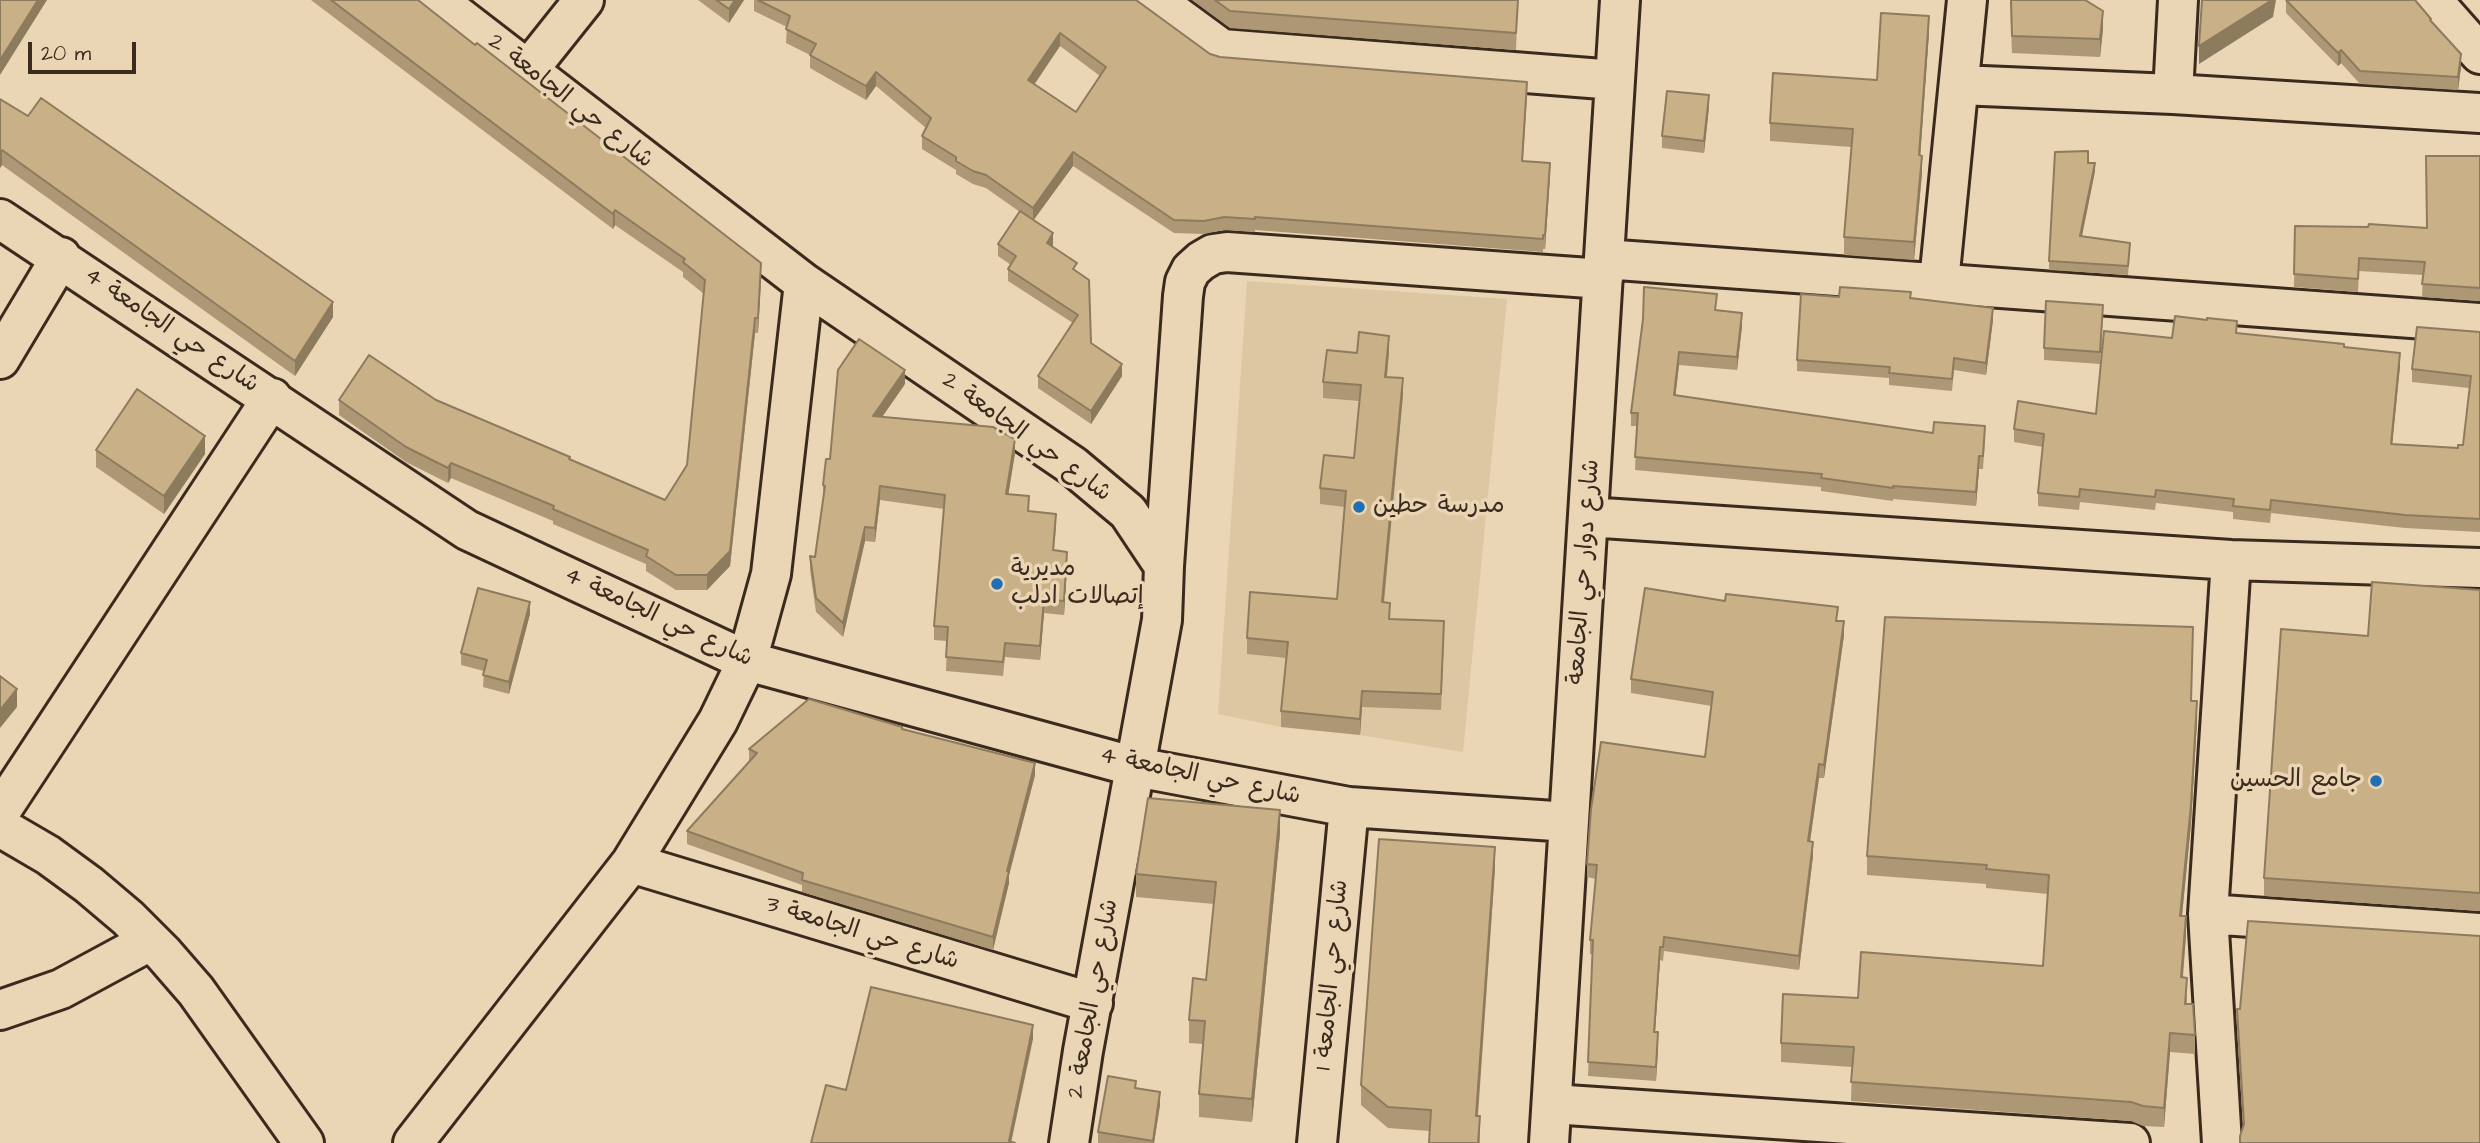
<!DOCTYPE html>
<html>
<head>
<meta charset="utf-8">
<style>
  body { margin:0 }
  #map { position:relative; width:2480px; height:1143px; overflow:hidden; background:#ead5b4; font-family:"Architects Daughter",sans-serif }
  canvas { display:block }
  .scale { position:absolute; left:28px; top:42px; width:108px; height:32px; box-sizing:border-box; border:4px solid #3b2a1e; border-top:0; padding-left:9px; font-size:21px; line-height:24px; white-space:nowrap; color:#3b2a1e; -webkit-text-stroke:5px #ead5b4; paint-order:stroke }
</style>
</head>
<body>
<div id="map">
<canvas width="2480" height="1143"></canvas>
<div class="scale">20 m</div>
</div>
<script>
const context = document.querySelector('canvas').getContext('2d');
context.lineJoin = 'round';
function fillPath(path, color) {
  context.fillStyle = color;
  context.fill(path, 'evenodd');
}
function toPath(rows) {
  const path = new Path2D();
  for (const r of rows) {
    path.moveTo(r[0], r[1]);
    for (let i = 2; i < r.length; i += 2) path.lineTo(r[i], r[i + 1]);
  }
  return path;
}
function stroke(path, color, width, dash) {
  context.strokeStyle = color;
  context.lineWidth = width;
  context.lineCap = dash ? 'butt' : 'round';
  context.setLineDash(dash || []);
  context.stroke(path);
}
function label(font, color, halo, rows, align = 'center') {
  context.font = font + ' "Architects Daughter","Playpen Sans Arabic",sans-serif';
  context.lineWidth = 7;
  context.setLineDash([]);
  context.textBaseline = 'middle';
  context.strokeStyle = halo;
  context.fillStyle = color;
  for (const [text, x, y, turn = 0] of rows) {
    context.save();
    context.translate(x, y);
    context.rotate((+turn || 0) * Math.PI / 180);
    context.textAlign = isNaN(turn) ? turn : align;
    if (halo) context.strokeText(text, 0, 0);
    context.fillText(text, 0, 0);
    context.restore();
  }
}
const built = toPath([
  [1247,281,1507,299,1463,752,1360,735,1281,727,1218,714]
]);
const minor = toPath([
  [437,0,804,283,1073,466,1128,512,1164,566,1162,620,1083,1051,1069,1143],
  [1155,0,1222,49,1615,80],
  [2432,0,2480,54],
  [529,69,584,0],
  [1959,85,2173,94,2480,113],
  [2173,94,2178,0],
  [0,219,467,530,747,661,1136,767,1349,807,1569,822],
  [1604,259,2480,323],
  [1939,282,1967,0],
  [0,359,61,257],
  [1588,517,2231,560,2480,568],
  [1164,566,1183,296,1185,282,1191,270,1201,261,1213,254,1227,252,1603,279],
  [0,812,272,398],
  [0,827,48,855,89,885,128,918,163,953,196,991,304,1143],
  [631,863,1093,1003],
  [2208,914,2480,933],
  [0,1010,61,989,150,941],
  [1552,1104,2130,1143],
  [413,1143,631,863,718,721,747,661,771,574,804,283],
  [1317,1143,1349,807],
  [1549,1143,1620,0],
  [2222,1143,2208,914,2231,560]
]);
const wall = toPath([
  [311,0,418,0,761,278,758,333,755,333,730,566,707,590,676,590,646,571,646,564,553,524,553,521,451,478,448,483,406,462,339,415,339,400,436,400,570,460,665,500,687,465,704,294,683,277,683,272,615,225,613,229],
  [698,0,744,0,729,23],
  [754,0,1136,0,1210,54,1220,57,1527,95,1523,161,1550,176,1545,249,1543,249,1543,252,1255,230,1255,232,1224,230,1204,234,1174,233,1073,166,1033,220,1053,245,1052,247,1077,272,1091,343,1122,376,1091,424,1038,388,1038,376,1073,323,1008,281,1008,269,1011,265,998,256,998,244,1020,212,986,188,973,184,956,174,956,170,922,149,922,136,926,128,876,86,866,100,810,68,810,55,786,43,787,27,754,11],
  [1060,46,1100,76,1076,112,1034,84],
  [1192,0,1518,0,1516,50,1230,28],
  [2010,0,2103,29,2100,57,2012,53],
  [2286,0,2431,22,2461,67,2458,90,2360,84,2341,63,2338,66,2286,13],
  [1929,33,1920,156,1922,173,1914,260,1844,255,1844,237,1851,147,1770,141,1770,123,1877,80],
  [0,99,333,317,295,376,2,165,0,168],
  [1709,107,1704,153,1662,148,1662,136],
  [2480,156,2480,301,2422,297,2423,275,2359,271,2358,292,2294,287,2295,226,2427,228],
  [2088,163,2095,171,2082,236,2130,252,2128,275,2049,270,2049,261],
  [1839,297,1911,298,1993,320,1986,375,1954,370,1952,391,1889,385,1889,378,1797,371,1797,360],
  [1717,310,1742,326,1737,370,1679,365,1675,396,1933,433,1985,439,1983,469,1979,469,1976,506,1893,499,1893,501,1821,491,1821,487,1635,470,1637,426,1631,426,1631,413,1643,319],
  [2103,317,2100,364,2044,360,2044,348],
  [2480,332,2480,532,2405,528,2271,513,2270,523,2233,519,2233,512,2156,503,2155,510,2080,502,2079,510,2038,506,2038,493,2043,447,2014,442,2014,429,2096,414,2172,338,2237,333,2344,347,2400,366,2392,444,2458,448,2463,445,2469,388,2412,382,2412,369],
  [1389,352,1387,377,1403,394,1384,603,1390,619,1444,637,1441,710,1362,707,1360,735,1281,727,1281,711,1287,658,1247,654,1247,638,1337,599,1345,507,1320,504,1320,488,1354,458,1359,401,1323,398,1323,382,1357,353],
  [905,384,882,417,1015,453,1008,495,1029,511,1056,528,1054,550,1067,566,1064,615,1044,613,1040,660,1005,657,1003,676,946,671,947,641,934,640,934,626,944,509,880,500,875,542,865,541,843,637,816,612,810,570,810,556,815,557,823,499,823,485,830,459],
  [96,450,205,454,164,514,96,467],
  [2480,590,2480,911,2264,896,2264,878,2368,636],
  [1725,601,1838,621,1844,635,1824,778,1819,778,1810,841,1813,856,1799,970,1664,951,1663,961,1660,960,1655,1032,1658,1046,1656,1081,1588,1076,1593,954,1590,954,1590,940,1596,879,1587,877,1587,864,1705,757,1712,706,1631,693,1631,679],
  [530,614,509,694,483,687,484,671,461,665,461,653],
  [2193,646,2191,701,2197,720,2191,824,2182,916,2186,935,2183,977,2187,997,2187,1004,2195,1035,2195,1054,2170,1052,2164,1127,2143,1126,2131,1121,1851,1101,1852,1067,1781,1062,1781,1043,1858,998,2043,966,2048,894,1986,888,1986,884,1867,875,1867,856],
  [902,730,1035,775,1009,875,1009,883,993,950,802,892,802,885,687,844,687,831,749,762,749,749],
  [1280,833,1252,1122,1199,1117,1199,1094,1203,1044,1189,1043,1189,1020,1206,980,1214,904,1136,897,1136,874],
  [1495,868,1478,1116,1480,1116,1480,1143,1429,1143,1430,1131,1388,1128,1361,1105,1361,1085],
  [2478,937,2243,1127,2237,1027,2237,1009,2240,1009],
  [1136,1089,1160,1105,1154,1143,1098,1143,1098,1132]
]);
const shadedWall = toPath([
  [38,0,47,0,0,75,0,60],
  [735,0,744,0,729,23,729,9],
  [2272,0,2276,0,2273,17,2199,64,2199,46],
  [2103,11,2103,29,2100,57,2100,39],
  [1929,16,1929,33,1919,173,1919,155],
  [1060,33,1060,46,1028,94,1028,80],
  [2341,50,2341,63,2338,66,2338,53],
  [2461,54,2461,67,2458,90,2458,77],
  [876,72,876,86,866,100,866,86],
  [1709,95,1709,107,1704,153,1704,141],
  [2,150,2,165,0,168,0,153],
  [1073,152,1073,166,1033,221,1033,208],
  [1922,156,1922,173,1914,260,1914,242],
  [1550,163,1550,176,1545,249,1545,235],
  [2095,163,2095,171,2080,245,2080,236],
  [615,210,615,225,613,229,613,214],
  [1053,233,1053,245,1047,255,1047,243],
  [761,263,761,278,758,333,758,318],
  [333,302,333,317,295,376,295,361],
  [1993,308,1993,320,1986,375,1986,363],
  [1742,313,1742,326,1737,370,1737,357],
  [755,318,755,333,730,566,707,590,707,575],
  [1389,336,1389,352,1385,393,1385,377],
  [1679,352,1679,365,1674,409,1674,395],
  [2400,353,2400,366,2391,457,2391,444],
  [1122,364,1122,376,1091,424,1091,411],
  [905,370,905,384,873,430,873,416],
  [1403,378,1403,394,1382,619,1382,602],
  [205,436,205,454,164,514,164,496],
  [1015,439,1015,453,1006,509,1006,494],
  [1979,456,1979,469,1976,506,1976,492],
  [451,463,451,478,448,483,448,468],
  [880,486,880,500,875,542,875,528],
  [865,527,865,541,843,637,843,623],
  [1067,552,1067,566,1064,615,1064,601],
  [1044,599,1044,613,1040,660,1040,646],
  [530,602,530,614,509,694,509,682],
  [1844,621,1844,635,1824,778,1824,765],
  [17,689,17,707,0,728,0,710],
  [1362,691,1362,707,1360,735,1360,719],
  [2197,701,2197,720,2191,824,2180,935,2180,916],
  [1035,763,1035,775,1009,875,1009,883,993,950,993,937,1007,871],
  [1819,764,1819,778,1808,855,1808,841],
  [1280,810,1280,833,1252,1122,1252,1099],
  [1813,842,1813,856,1799,970,1799,956],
  [1495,847,1495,868,1476,1137,1476,1116],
  [2186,916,2186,935,2181,996,2181,977],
  [1660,947,1660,960,1654,1046,1654,1032],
  [1033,1025,1033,1039,1011,1143,1009,1143],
  [1658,1032,1658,1046,1656,1081,1656,1067],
  [2170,1033,2170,1052,2164,1127,2164,1108],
  [1160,1092,1160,1105,1154,1143,1153,1143]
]);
const building = toPath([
  [0,0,38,0,0,60,0,0],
  [331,0,418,0,475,45,477,43,761,263,758,318,755,318,730,551,707,575,676,575,646,556,648,550,553,509,554,506,451,463,448,468,406,447,339,400,369,355,436,400,570,457,569,459,665,500,687,465,705,280,683,262,685,259,615,210,613,214,331,0],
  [716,0,735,0,729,9,716,0],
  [758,0,1136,0,1210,54,1220,57,1527,82,1522,161,1550,163,1545,235,1543,235,1543,239,1255,217,1255,219,1224,217,1204,221,1174,220,1073,152,1033,208,986,175,973,171,956,161,956,157,922,136,931,118,876,72,866,86,810,55,816,44,786,29,790,16,758,0],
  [1060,33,1106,67,1076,112,1028,80,1060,33],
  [1215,0,1518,0,1516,33,1230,11,1215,0],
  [2011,0,2085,0,2103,11,2100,39,2012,36,2011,0],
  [2202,0,2272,0,2199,46,2202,0],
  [2286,0,2415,0,2431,19,2430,20,2461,54,2458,77,2360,71,2341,50,2338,53,2286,0],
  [1881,13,1929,16,1919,155,1922,156,1914,242,1844,237,1853,129,1770,123,1773,73,1877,80,1881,13],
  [1667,91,1709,95,1704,141,1662,136,1667,91],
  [41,98,333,302,295,361,2,150,0,153,0,99,28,116,41,98],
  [2088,151,2088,163,2095,163,2080,236,2130,243,2128,266,2049,261,2055,152,2088,151],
  [2426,156,2480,156,2480,288,2422,284,2425,262,2359,258,2358,279,2294,274,2295,226,2368,227,2369,224,2427,228,2426,156],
  [1020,211,1053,233,1047,243,1077,263,1073,269,1089,280,1091,343,1122,364,1091,411,1038,376,1078,315,1008,269,1016,256,998,244,1020,211],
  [1644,287,1717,294,1715,310,1742,313,1737,357,1679,352,1674,395,1933,433,1934,422,1985,426,1983,456,1979,456,1976,492,1893,486,1893,488,1821,478,1822,474,1635,457,1638,413,1631,413,1643,319,1644,287],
  [1840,287,1911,292,1910,298,1993,308,1986,363,1954,358,1952,379,1889,373,1890,367,1797,360,1801,294,1839,297,1840,287],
  [2046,301,2103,305,2100,352,2044,348,2046,301],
  [2175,316,2207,320,2207,318,2237,321,2236,333,2344,344,2344,347,2400,353,2391,444,2458,448,2458,445,2463,445,2471,376,2412,369,2417,327,2480,332,2480,519,2405,515,2271,500,2270,510,2233,506,2234,499,2156,490,2155,497,2080,489,2079,497,2038,493,2044,434,2014,429,2018,401,2096,414,2104,331,2172,338,2175,316],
  [1359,332,1389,336,1385,377,1403,378,1382,602,1390,603,1389,619,1444,621,1441,694,1362,691,1360,719,1281,711,1288,642,1247,638,1250,592,1337,599,1346,491,1320,488,1324,455,1354,458,1361,385,1323,382,1327,350,1357,353,1359,332],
  [859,339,905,370,873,416,993,427,1015,439,1006,494,1029,496,1028,511,1056,514,1053,550,1067,552,1064,601,1044,599,1040,646,1005,643,1003,662,946,657,948,627,934,626,945,495,880,486,875,528,865,527,843,623,816,598,810,556,815,557,825,486,823,485,826,459,830,459,838,370,859,339],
  [137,389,205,436,164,496,96,450,137,389],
  [2372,582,2480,590,2480,893,2264,878,2281,629,2368,636,2372,582],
  [478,588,530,602,509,682,483,675,487,660,461,653,478,588],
  [1645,588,1725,601,1726,594,1838,607,1836,621,1844,621,1824,765,1819,764,1808,841,1813,842,1799,956,1664,937,1663,947,1660,947,1654,1032,1658,1032,1656,1067,1588,1062,1593,940,1590,940,1597,865,1587,864,1591,809,1601,742,1705,757,1713,692,1631,679,1645,588],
  [1885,617,2193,627,2191,701,2197,701,2191,805,2180,916,2186,916,2181,977,2187,978,2185,1004,2193,1004,2195,1035,2170,1033,2164,1108,2143,1106,2131,1102,1851,1082,1854,1047,1781,1043,1783,994,1858,998,1861,952,2043,966,2049,875,1986,869,1987,865,1867,856,1885,617],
  [0,676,17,689,0,710,0,676],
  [809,699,902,727,902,729,1035,763,1007,871,1009,871,993,937,802,880,803,873,687,831,757,753,749,749,809,699],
  [1148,798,1280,810,1252,1099,1199,1094,1205,1021,1189,1020,1193,978,1206,980,1216,882,1136,874,1148,798],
  [1379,839,1495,847,1476,1116,1480,1116,1478,1143,1429,1143,1431,1110,1388,1107,1361,1085,1379,839],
  [2248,921,2480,936,2480,1143,2240,1143,2240,1136,2244,1124,2237,1009,2240,1009,2248,921],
  [871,987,1033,1025,1009,1141,1015,1143,811,1143,826,1085,846,1090,871,987],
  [1108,1076,1136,1081,1135,1088,1160,1092,1153,1141,1098,1132,1108,1076]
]);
const markers = [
  [1359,507,7,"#1f6fb2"],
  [997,584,7,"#1f6fb2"],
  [2376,781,7,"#1f6fb2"]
];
const streetNames = [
  ["شارع حي الجامعة 2",570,102,38],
  ["شارع حي الجامعة 4",171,331,34],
  ["شارع حي الجامعة 2",1026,438,36],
  ["شارع دوار حي الجامعة",1585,572,-86],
  ["شارع حي الجامعة 4",658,618,25],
  ["شارع حي الجامعة 4",1200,777,12],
  ["شارع حي الجامعة 3",862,934,17],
  ["شارع حي الجامعة 1",1333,975,-85],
  ["شارع حي الجامعة 2",1094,999,-80]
];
const poiNames = [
  ["مدرسة حطين",1373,507],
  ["مديرية",1011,570],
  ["إتصالات ادلب",1011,598],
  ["جامع الحسين",2362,781,"right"]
];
fillPath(built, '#ddc7a3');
stroke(minor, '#3b2a1e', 44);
stroke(minor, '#ead5b4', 38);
fillPath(wall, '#ad9774');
fillPath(shadedWall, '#8d7b5e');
fillPath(building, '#c9b087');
stroke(building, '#8d7b5e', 2);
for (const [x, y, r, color] of markers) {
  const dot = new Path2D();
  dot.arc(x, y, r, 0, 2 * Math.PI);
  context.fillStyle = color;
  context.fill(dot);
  stroke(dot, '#ead5b4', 2.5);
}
label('24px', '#3b2a1e', '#ead5b4', streetNames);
label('24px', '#3b2a1e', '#ead5b4', poiNames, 'left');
</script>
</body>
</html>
